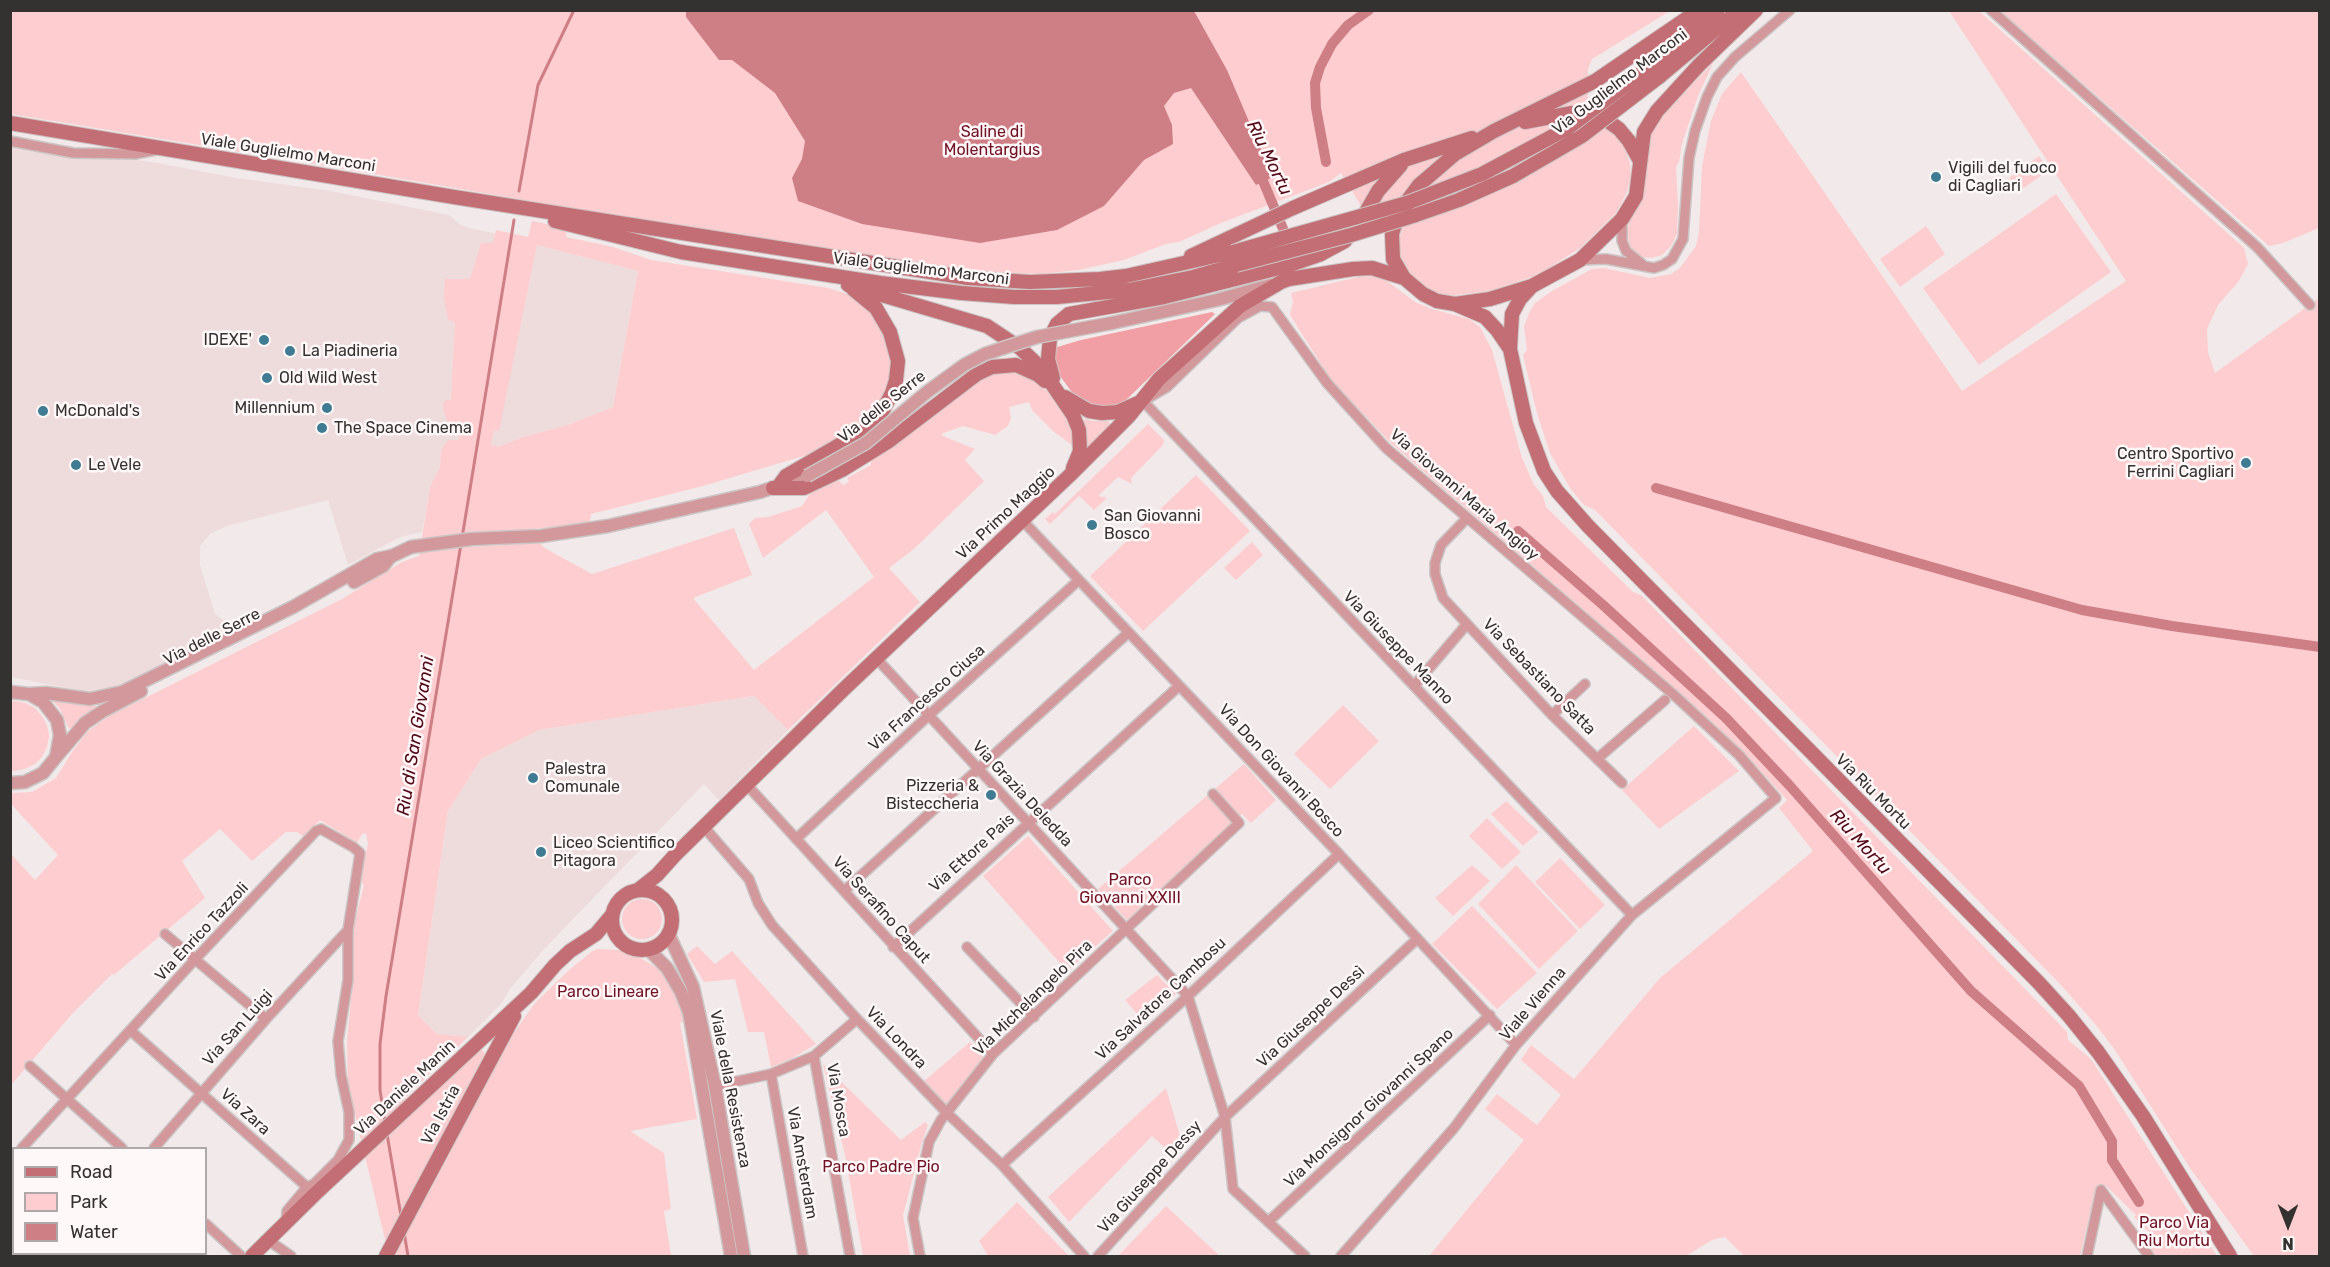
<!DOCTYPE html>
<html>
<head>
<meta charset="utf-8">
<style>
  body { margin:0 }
  #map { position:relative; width:2330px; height:1267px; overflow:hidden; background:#f2eaea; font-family:Rubik,sans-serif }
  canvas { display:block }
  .frame { position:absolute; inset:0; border:12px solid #343131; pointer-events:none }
  .legend { position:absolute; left:12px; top:1147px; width:195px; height:108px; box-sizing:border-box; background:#fff8f8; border:2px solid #aea8a8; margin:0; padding:8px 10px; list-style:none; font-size:18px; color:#343131 }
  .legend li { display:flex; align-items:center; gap:12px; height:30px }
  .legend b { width:30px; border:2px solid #aea8a8 }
  .north { position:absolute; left:2258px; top:1195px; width:60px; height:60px; -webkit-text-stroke:4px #fff8f8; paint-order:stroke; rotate:180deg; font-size:16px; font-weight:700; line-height:24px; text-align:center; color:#343131 }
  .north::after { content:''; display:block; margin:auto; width:21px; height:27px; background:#343131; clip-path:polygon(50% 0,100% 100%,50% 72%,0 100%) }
</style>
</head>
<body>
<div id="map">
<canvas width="2330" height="1267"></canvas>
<div class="frame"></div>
<ul class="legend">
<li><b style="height:8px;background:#c26e74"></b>Road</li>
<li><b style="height:16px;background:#fdcdcf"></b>Park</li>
<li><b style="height:16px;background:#ce7f85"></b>Water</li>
</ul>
<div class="north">N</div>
</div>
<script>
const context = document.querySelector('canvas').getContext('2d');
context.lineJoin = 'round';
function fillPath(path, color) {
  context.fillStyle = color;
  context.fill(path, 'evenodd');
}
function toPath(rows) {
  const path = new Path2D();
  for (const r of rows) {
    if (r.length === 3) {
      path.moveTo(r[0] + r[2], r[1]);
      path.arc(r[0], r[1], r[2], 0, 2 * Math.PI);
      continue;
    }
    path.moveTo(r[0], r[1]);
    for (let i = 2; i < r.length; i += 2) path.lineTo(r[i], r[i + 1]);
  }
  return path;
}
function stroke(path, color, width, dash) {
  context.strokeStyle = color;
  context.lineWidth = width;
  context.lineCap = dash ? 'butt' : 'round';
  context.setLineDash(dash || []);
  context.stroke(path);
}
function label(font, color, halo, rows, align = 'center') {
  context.font = font + ' Rubik,sans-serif';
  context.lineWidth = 5;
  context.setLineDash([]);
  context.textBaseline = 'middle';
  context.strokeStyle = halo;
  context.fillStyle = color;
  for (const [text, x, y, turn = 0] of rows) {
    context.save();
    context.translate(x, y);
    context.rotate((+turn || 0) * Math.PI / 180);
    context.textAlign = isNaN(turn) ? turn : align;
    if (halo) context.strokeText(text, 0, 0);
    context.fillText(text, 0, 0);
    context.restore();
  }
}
const built = toPath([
  [11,136,94,150,121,158,152,162,237,178,331,191,449,215,461,225,469,228,527,240,537,245,638,271,613,407,568,425,523,437,499,447,441,450,440,467,430,487,422,532,400,537,348,565,328,500,227,526,211,533,200,546,200,565,215,614,231,626,196,648,115,687,86,692,11,677],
  [754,696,788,730,719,800,704,784,545,948,510,989,501,1004,468,1037,437,1034,418,1015,448,811,481,759,539,730]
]);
const green = toPath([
  [10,11,1670,11,1592,59,1588,69,1587,125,1607,129,1617,138,1624,147,1630,163,1631,176,1627,192,1616,213,1580,248,1538,275,1489,291,1447,296,1432,292,1414,280,1400,255,1399,241,1402,229,1413,210,1371,222,1341,173,1329,182,1221,223,1179,242,1166,244,1124,260,1078,270,1041,274,985,272,937,268,616,216,380,175,11,114],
  [1949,11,1979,11,2244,248,2248,264,2239,281,2218,305,2207,329,2208,352,2215,373,2319,298,2319,1256,2254,1256,2190,1168,2115,1050,2096,1025,2061,985,1595,510,1584,505,1570,488,1550,453,1537,413,1523,355,1527,350,1524,326,1530,311,1535,303,1552,291,1592,269,1604,268,1650,278,1671,274,1680,268,1696,246,1699,232,1702,166,1711,121,1722,94,1741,72,1962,391,2126,281],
  [2000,11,2319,11,2319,228,2283,243,2269,246],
  [1713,63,1698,96,1682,144,1679,162,1676,167,1678,205,1677,234,1671,246,1662,255,1651,258,1641,257,1630,246,1627,233,1629,223,1643,194,1648,138,1658,120],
  [2039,156,2049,170,2018,192,2009,178],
  [2056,194,2111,272,1979,365,1923,288],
  [532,221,567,228,566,237,613,247,651,260,828,288,850,295,872,311,882,324,892,353,891,382,877,407,865,421,851,431,807,455,703,486,591,514,590,523,514,531,470,531,470,547,540,543,543,547,592,574,734,528,752,575,693,598,754,670,874,577,826,510,763,558,749,524,755,518,768,517,802,506,812,491,838,480,843,485,849,482,847,478,871,465,871,457,993,372,1015,371,1022,373,1047,391,1070,424,1075,447,1054,432,1032,410,1029,402,1009,407,1011,418,1008,426,995,435,963,426,941,434,943,436,975,449,965,460,984,481,914,549,889,568,920,602,788,730,754,696,539,730,481,759,448,811,418,1015,437,1034,468,1037,408,1095,397,1109,403,1122,480,1047,485,1054,426,1169,413,1189,417,1215,511,1037,535,1003,568,971,591,952,597,949,619,950,639,957,660,970,676,997,682,1014,683,1022,680,1023,697,1119,630,1131,664,1153,671,1209,664,1211,671,1256,389,1256,348,1086,347,1041,353,978,353,929,364,885,360,880,368,844,366,833,362,834,357,843,322,821,319,821,304,837,297,832,286,832,252,861,220,829,182,861,205,898,114,975,112,974,73,1013,11,1085,11,854,35,880,58,855,11,804,11,793,32,792,56,778,72,752,87,732,109,716,342,599,402,562,419,556,430,487,440,467,441,450,448,440,458,440,462,426,448,423,443,410,443,404,446,400,451,400,455,322,448,320,444,299,445,279,470,279,481,243,493,243,496,230,528,237],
  [537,245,638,271,613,407,568,425,523,437,499,447,491,445,494,430,499,431],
  [1926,226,1945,254,1900,287,1880,259],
  [1373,276,1387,281,1415,302,1432,309,1469,319,1480,327,1492,350,1522,458,1534,485,1543,496,1546,507,1633,592,1641,595,2067,1032,2068,1040,2091,1059,2217,1256,2155,1256,2144,1239,2151,1234,2134,1217,2136,1215,2106,1186,2098,1187,2094,1195,2080,1256,1744,1256,1725,1237,1712,1240,1686,1256,1429,1256,1524,1140,1485,1109,1497,1094,1537,1125,1561,1095,1521,1060,1531,1045,1574,1079,1660,978,1813,851,1779,808,1787,800,1752,761,1697,708,1392,444,1331,380,1290,315,1293,301,1291,293,1358,277],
  [1085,419,1093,421,1108,421,1110,424,1090,448,1086,447,1081,422],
  [1148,424,1164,440,1163,445,1131,478,1132,484,1118,477,1098,496,1107,498,1094,510,1079,496,1050,524,1045,519,1053,512,1055,514],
  [1196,475,1250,531,1143,631,1090,576],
  [1252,542,1263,555,1236,580,1224,568],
  [52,700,84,706,97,706,99,710,72,730,68,727,60,709],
  [14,701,25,703,35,708,42,716,47,725,49,736,47,747,42,757,35,764,25,769,14,771,11,770,10,702],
  [1343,705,1379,741,1330,789,1294,754],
  [1694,726,1739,771,1659,829,1622,790],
  [1244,764,1276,800,1251,823,1242,814,1127,920,1098,889],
  [1506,801,1539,832,1523,846,1491,814],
  [1487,818,1521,852,1502,869,1469,836],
  [1028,836,1113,931,1067,971,983,876],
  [1560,858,1605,905,1580,929,1535,882],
  [1472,865,1490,881,1453,916,1435,898],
  [1516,865,1578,931,1539,969,1478,904],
  [642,919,20],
  [1472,906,1537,973,1497,1009,1432,944],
  [697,946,715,964,732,951,816,1044,791,1059,771,1067,764,1032,748,1032,735,979,704,982,687,954],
  [1157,975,1176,994,1145,1023,1125,1000],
  [970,1042,984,1058,946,1105,923,1082],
  [823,1064,901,1140,925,1122,928,1125,922,1142,903,1215,910,1256,863,1256,845,1155],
  [1166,1088,1183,1146,1174,1156,1152,1136,1069,1222,1048,1197],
  [1017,1202,1069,1256,988,1256,979,1241],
  [1166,1206,1220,1256,1118,1256]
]);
const forest = toPath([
  [1212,312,1215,314,1125,401,1115,406,1099,410,1074,395,1060,376,1054,363,1054,348,1081,340]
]);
const water = toPath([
  [686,11,1194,11,1227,70,1262,152,1271,178,1256,185,1191,88,1174,93,1164,106,1172,125,1173,144,1144,160,1104,206,1057,230,980,243,862,224,798,201,792,178,802,159,805,141,775,93,732,60,719,60,686,17]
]);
const stream = toPath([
  [519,191,538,85,574,10],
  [462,538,514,220],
  [385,1122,380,1090,380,1044,386,996,461,544],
  [387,1134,401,1216],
  [404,1232,408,1256]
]);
const canal = toPath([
  [1326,162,1316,108,1315,83,1320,67,1332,44,1348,25,1369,10],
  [1258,169,1289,243],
  [1656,488,2082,610,2172,626,2320,647],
  [1518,531,1603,605,1726,718,1790,786,1971,991,2079,1086,2112,1141,2112,1160,2139,1202]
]);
const minor = toPath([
  [1991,10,2257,247,2310,305],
  [10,141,73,153,135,154,156,150],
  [1622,219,1622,241,1626,251,1642,264],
  [1580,260,1606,259,1654,268,1663,265,1672,259,1683,239,1689,158,1695,131,1707,97,1717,77,1735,57,1790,10],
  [1466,519,1441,545,1435,563,1435,574,1443,598,1467,624],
  [1022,520,1339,854,1516,1045],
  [877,659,1188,996,1225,1117,1233,1189,1305,1256],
  [1414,686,1467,624,1552,715,1622,783],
  [1552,715,1585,684],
  [1597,759,1665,700],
  [747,785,993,1054],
  [704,827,749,879,758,903,772,925,857,1019,947,1113,1002,1165,1084,1256],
  [796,839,929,715,1079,580],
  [844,891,1128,633],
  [165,934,266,1019],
  [893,947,1179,686],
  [967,947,1034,1017],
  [131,1031,307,1187,287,1211,286,1222],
  [814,1056,850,1256],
  [30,1066,122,1148],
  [771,1074,803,1256],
  [715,1086,771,1074,814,1056,857,1019],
  [22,1148,201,953,316,831,321,829,353,847,360,853,348,930,348,980,338,1041,341,1075,349,1112,349,1140,338,1160,314,1184,307,1187],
  [154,1148,266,1019,348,930],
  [10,1160,14,1157],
  [1002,1165,1188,996,1339,854],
  [2101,1190,2149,1256],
  [1268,1222,1490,1015],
  [206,1224,241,1256],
  [268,1240,291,1256],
  [113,1254,117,1256],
  [60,1256,62,1254],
  [920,1256,913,1218,929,1142,941,1120,993,1054,1239,823,1213,794],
  [1098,1256,1225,1117,1417,939],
  [1341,1256,1454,1128,1516,1045,1632,915,1776,798,1739,755,1674,695,1386,448,1327,383,1272,307,1260,306,1238,318,1167,387,1143,401,1632,915],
  [2087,1256,2101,1190]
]);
const tertiary = toPath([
  [1112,323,1217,300,1271,285],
  [354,582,383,566,391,556],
  [10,692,29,694,43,702,57,720,60,735,56,757,43,773,25,782,10,783],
  [29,694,46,693,90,699,122,692,293,607,377,559,392,556,411,547,472,539,541,536,608,526,760,492,807,476],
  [56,757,85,723,103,711,141,691],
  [668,933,693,987,715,1086,744,1256],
  [649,950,667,968,681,992,689,1012,731,1256]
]);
const secondary = toPath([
  [1699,10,1595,81,1494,131,1455,154,1419,185,1399,212,1392,234,1393,259,1404,278,1423,294,1437,301,1455,304,1490,299,1532,286,1580,260,1622,219,1636,196,1644,132,1657,111,1699,65,1756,10],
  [1651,66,1718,10],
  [1659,77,1739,10],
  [1525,122,1572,113,1601,116,1619,129,1629,141,1639,159],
  [10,123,454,197,968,278,1030,282,1100,279,1126,276,1233,252],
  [555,221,681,252,880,283,961,293,1014,297,1057,297,1129,290,1193,277,1236,265],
  [1347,238,1358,226,1378,191,1401,165],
  [1191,256,1293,208,1404,160,1472,138],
  [848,285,987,326,1020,348,1041,368,1073,415,1079,430,1080,451,1073,468],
  [1532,286,1520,299,1512,314,1510,349,1526,423,1544,471,1557,491,1588,526,2039,983,2069,1016,2098,1052,2143,1116,2230,1256],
  [1457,305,1485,317,1497,330,1510,349],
  [1053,378,1048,359,1050,338,1057,324,1069,314,1164,297,1287,266,1319,255,1345,241],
  [1065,397,1089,411,1102,413,1118,412,1138,403],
  [778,487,786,476,865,430,881,414,892,393,896,380,898,361,890,332,876,308,853,289],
  [773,488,804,488,842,470,889,441,977,374,992,367,1016,365,1038,375,1045,381],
  [638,890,657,875,675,855,844,689,1069,476,1129,416,1159,379,1240,306,1281,282,1289,279,1353,269,1372,268,1404,278],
  [642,920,30],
  [252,1256,314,1195,531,993,555,965,570,951,596,934,612,915],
  [386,1256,514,1016]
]);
const tertiaryBridge = toPath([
  [807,476,866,443,927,392,964,365,985,354,1037,337,1112,323]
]);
const secondaryBridge = toPath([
  [1233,252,1407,203,1482,174,1568,128,1651,66],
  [1236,265,1351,235,1416,215,1459,200,1513,176,1582,136,1659,77]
]);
const markers = [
  [1936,177,6,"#3f7b93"],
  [264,340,6,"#3f7b93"],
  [290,351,6,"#3f7b93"],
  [267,378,6,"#3f7b93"],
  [327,408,6,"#3f7b93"],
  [43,411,6,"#3f7b93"],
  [322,428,6,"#3f7b93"],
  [2246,463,6,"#3f7b93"],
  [76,465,6,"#3f7b93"],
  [1092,525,6,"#3f7b93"],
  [533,778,6,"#3f7b93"],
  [991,795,6,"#3f7b93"],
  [541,852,6,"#3f7b93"]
];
const streetNames = [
  ["Via Guglielmo Marconi",1620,82,-37],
  ["Viale Guglielmo Marconi",288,153,9],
  ["Viale Guglielmo Marconi",921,269,7],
  ["Via delle Serre",882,407,-38],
  ["Via Giovanni Maria Angioy",1464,495,41],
  ["Via Primo Maggio",1006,513,-43],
  ["Via delle Serre",212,637,-27],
  ["Via Giuseppe Manno",1398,648,46],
  ["Via Sebastiano Satta",1539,677,46],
  ["Via Francesco Ciusa",927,698,-42],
  ["Via Don Giovanni Bosco",1281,771,47],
  ["Via Riu Mortu",1873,792,45],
  ["Via Grazia Deledda",1022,794,47],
  ["Via Ettore Pais",972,853,-42],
  ["Via Serafino Caput",881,910,48],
  ["Via Enrico Tazzoli",202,932,-47],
  ["Via Michelangelo Pira",1033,998,-44],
  ["Via Salvatore Cambosu",1161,999,-43],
  ["Viale Vienna",1533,1004,-49],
  ["Via Giuseppe Dessì",1311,1017,-43],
  ["Via San Luigi",238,1028,-48],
  ["Via Londra",896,1038,46],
  ["Via Daniele Manin",405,1088,-43],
  ["Viale della Resistenza",730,1089,79],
  ["Via Mosca",838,1100,80],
  ["Via Monsignor Giovanni Spano",1369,1108,-43],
  ["Via Zara",245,1112,42],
  ["Via Istria",441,1115,-62],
  ["Via Amsterdam",802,1163,80],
  ["Via Giuseppe Dessy",1150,1177,-48]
];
const parkNames = [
  ["Saline di",992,132],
  ["Molentargius",992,150],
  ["Parco",1130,880],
  ["Giovanni XXIII",1130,898],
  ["Parco Lineare",608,992],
  ["Parco Padre Pio",881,1167],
  ["Parco Via",2174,1223],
  ["Riu Mortu",2174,1241]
];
const poiNames = [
  ["Vigili del fuoco",1948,168],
  ["di Cagliari",1948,186],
  ["IDEXE'",252,340,"right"],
  ["La Piadineria",302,351],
  ["Old Wild West",279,378],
  ["Millennium",315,408,"right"],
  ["McDonald's",55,411],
  ["The Space Cinema",334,428],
  ["Centro Sportivo",2234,454,"right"],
  ["Ferrini Cagliari",2234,472,"right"],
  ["Le Vele",88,465],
  ["San Giovanni",1104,516],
  ["Bosco",1104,534],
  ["Palestra",545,769],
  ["Comunale",545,787],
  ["Pizzeria &",979,786,"right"],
  ["Bisteccheria",979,804,"right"],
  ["Liceo Scientifico",553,843],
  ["Pitagora",553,861]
];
const waterNames = [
  ["Riu Mortu",1269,158,64],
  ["Riu di San Giovanni",416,736,-81],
  ["Riu Mortu",1860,842,48]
];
fillPath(built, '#eedcdd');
fillPath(green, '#fdcdcf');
fillPath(forest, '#f19fa4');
fillPath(water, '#ce7f85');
stroke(stream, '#ce7f85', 3);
stroke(canal, '#ce7f85', 10);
stroke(minor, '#ccc5c5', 12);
stroke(tertiary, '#ccc5c5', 15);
stroke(secondary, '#ccc5c5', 16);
stroke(minor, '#d3989b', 9);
stroke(tertiary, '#d3989b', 12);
stroke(secondary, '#c26e74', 14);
stroke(tertiaryBridge, '#ccc5c5', 15, []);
stroke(secondaryBridge, '#ccc5c5', 16, []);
stroke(tertiaryBridge, '#d3989b', 12);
stroke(secondaryBridge, '#c26e74', 14);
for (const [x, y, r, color] of markers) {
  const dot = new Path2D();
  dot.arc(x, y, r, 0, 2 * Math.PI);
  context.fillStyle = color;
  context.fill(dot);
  stroke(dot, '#fff8f8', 2);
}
label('16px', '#343131', '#fff8f8', streetNames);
label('16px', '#701125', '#fff8f8', parkNames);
label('16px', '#343131', '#fff8f8', poiNames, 'left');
label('italic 18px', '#520a19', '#fff8f8', waterNames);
</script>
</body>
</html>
